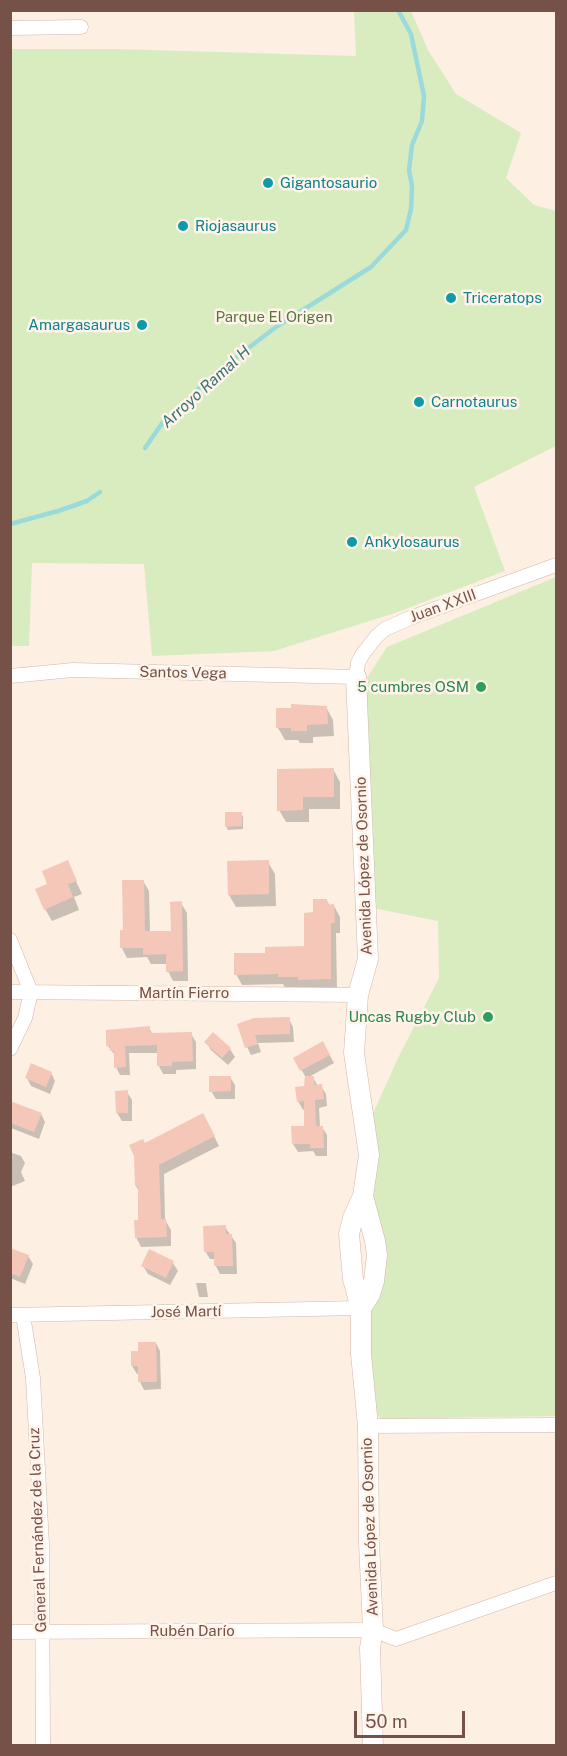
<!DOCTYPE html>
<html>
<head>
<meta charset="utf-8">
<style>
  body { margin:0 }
  #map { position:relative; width:567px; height:1756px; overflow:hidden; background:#fdefe2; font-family:"Public Sans",sans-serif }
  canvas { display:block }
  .frame { position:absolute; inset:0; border:12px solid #765147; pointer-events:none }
  .scale { position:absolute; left:354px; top:1711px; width:111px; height:27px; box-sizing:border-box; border:3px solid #765147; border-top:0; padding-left:8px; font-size:18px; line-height:21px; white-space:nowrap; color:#765147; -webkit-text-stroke:4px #fff3ea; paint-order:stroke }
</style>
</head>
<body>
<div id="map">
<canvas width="567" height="1756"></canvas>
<div class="frame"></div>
<div class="scale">50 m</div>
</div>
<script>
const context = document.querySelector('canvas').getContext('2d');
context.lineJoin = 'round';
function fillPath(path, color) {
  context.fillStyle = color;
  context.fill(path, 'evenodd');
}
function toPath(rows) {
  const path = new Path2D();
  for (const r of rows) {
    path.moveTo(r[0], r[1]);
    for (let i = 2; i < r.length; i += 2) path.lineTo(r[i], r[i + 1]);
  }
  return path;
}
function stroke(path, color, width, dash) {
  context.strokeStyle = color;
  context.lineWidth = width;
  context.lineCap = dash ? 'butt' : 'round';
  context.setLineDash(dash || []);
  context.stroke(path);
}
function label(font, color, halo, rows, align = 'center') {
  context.font = font + ' "Public Sans",sans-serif';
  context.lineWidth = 5;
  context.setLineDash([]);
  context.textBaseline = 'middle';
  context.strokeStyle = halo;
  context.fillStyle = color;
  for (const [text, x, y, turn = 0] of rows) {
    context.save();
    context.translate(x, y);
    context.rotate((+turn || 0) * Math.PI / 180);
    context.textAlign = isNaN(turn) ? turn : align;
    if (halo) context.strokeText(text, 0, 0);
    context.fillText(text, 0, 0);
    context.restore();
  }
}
const green = toPath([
  [354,11,411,11,428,50,456,94,521,133,506,178,534,205,556,211,556,446,474,487,505,571,395,613,274,651,152,656,144,564,32,563,29,646,11,646,11,49,115,49,356,56],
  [556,577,556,1416,383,1419,378,1416,366,1375,370,1315,380,1283,372,1210,371,1118,399,1056,439,978,438,921,373,908,365,681,387,647]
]);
const shadow = toPath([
  [326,707,333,720,334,736,313,737,313,743,300,743,298,740,285,740,278,728],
  [333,769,340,782,340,809,309,809,309,822,286,822,279,810],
  [241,813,243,817,243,829,228,830,226,826],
  [67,862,82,894,74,897,79,910,52,921,45,909],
  [268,862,275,874,276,906,236,907,229,895],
  [143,881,149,891,150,932,172,932,181,903,187,913,188,981,173,981,168,971,168,964,151,964,147,957,127,958,122,948,124,932],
  [327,901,330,906,334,906,340,917,340,933,336,933,337,990,306,990,304,987,285,988,283,984,242,985,236,974,267,954,306,947,315,914],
  [289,1019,293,1027,294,1042,258,1043,261,1052,251,1055,247,1047,254,1020],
  [149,1028,153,1035,191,1034,196,1042,196,1069,176,1070,176,1074,163,1074,159,1066,158,1053,129,1053,130,1075,120,1075,116,1067,114,1054,108,1046],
  [206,1042,230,1049,235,1057,228,1065,211,1050],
  [323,1043,334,1063,307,1078,313,1078,318,1086,321,1086,326,1094,327,1106,319,1108,320,1127,322,1127,327,1135,327,1156,316,1156,313,1151,298,1152,293,1144,305,1127,305,1109,303,1110,298,1101,306,1088,306,1078,295,1058],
  [51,1073,55,1081,50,1094,31,1086,27,1078],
  [230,1077,235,1085,235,1099,216,1099,211,1091],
  [127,1092,132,1100,132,1121,122,1121,117,1113],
  [10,1111,41,1114,45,1122,39,1139,11,1128],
  [208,1124,219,1146,164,1174,165,1220,171,1230,171,1246,141,1247,136,1237,140,1221,139,1191,136,1186,145,1145],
  [10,1152,21,1156,25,1163,21,1172,25,1181,10,1187],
  [225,1227,236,1243,237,1274,220,1274,216,1266,216,1259,210,1259,205,1251],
  [10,1250,28,1256,33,1264,25,1284,10,1278],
  [173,1263,178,1271,170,1285,148,1274,143,1266],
  [196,1283,206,1283,208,1297,199,1297],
  [156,1343,160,1351,161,1389,144,1390,140,1382,140,1374,137,1374,132,1366]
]);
const stream = toPath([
  [145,448,163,422,217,372,276,327,371,267,406,230,411,209,412,186,409,170,412,145,422,121,424,96,411,34,398,10],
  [10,524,58,511,87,501,100,492]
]);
const building = toPath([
  [291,704,327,706,328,724,307,725,307,731,291,731,291,728,276,728,276,708,291,708],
  [334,768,334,797,303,797,303,810,277,811,277,769],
  [225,812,242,812,242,826,225,827],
  [68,860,77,881,68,884,73,897,44,910,35,889,47,884,42,871],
  [269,860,269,894,228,895,227,861],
  [122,880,144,880,145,931,171,931,170,902,182,901,183,971,166,972,166,954,143,955,143,948,120,948,120,930,123,930],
  [313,899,327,899,328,905,334,904,335,923,331,923,331,979,298,980,298,977,278,977,278,974,234,975,234,953,265,953,265,947,304,946,304,913,313,912],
  [290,1017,290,1034,255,1035,258,1044,245,1048,237,1024,254,1018],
  [150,1026,150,1033,192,1032,193,1061,172,1062,172,1066,157,1066,157,1045,125,1046,126,1067,114,1068,114,1051,110,1051,110,1046,106,1046,106,1030],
  [213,1032,231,1048,222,1058,204,1042],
  [323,1041,330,1055,300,1071,293,1058],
  [31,1063,52,1072,46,1087,25,1078],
  [209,1076,231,1076,231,1091,209,1092],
  [305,1076,314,1076,314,1085,322,1084,324,1099,315,1100,316,1126,323,1126,324,1148,310,1148,310,1144,292,1144,291,1126,304,1126,304,1101,297,1102,295,1087,304,1086],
  [128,1090,128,1113,116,1113,115,1091],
  [10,1101,42,1113,34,1132,10,1123],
  [203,1113,215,1136,159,1165,161,1219,166,1219,167,1237,135,1238,134,1220,138,1220,138,1186,135,1186,134,1156,129,1145,143,1139,145,1143],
  [226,1225,226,1234,232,1234,233,1266,214,1266,214,1252,204,1252,203,1226],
  [10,1248,29,1255,20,1277,10,1273],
  [149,1249,174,1261,166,1278,141,1266],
  [138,1342,156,1342,157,1382,138,1382,138,1366,131,1366,131,1351,138,1351]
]);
const street = toPath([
  [10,28,81,27],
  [10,676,73,670,356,677,358,663,362,655,376,637,385,629,410,618,556,565],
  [10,940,31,992,25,1018,10,1049],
  [10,992,358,995],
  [10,1315,361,1308],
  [23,1315,33,1378,42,1545,43,1746],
  [368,1426,556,1425],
  [10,1632,373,1630,396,1639,556,1583]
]);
const secondary = toPath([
  [356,677,368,959,358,995,354,1053,369,1155,363,1196,353,1218,349,1234,353,1279,361,1308,361,1354,368,1426,369,1542,373,1630,370,1648,373,1746],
  [361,1308,370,1294,374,1281,377,1255,375,1241,363,1196]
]);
const markers = [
  [268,183,6,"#0f9aa8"],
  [183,226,6,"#0f9aa8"],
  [451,298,6,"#0f9aa8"],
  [142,325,6,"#0f9aa8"],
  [419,402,6,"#0f9aa8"],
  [352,542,6,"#0f9aa8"],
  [481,687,6,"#2e9e5b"],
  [488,1017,6,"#2e9e5b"]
];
const cultureNames = [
  ["Gigantosaurio",280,183],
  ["Riojasaurus",195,226],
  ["Triceratops",463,298],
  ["Amargasaurus",130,325,"right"],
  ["Carnotaurus",431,402],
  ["Ankylosaurus",364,542]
];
const parkNames = [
  ["Parque El Origen",274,317]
];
const streetNames = [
  ["Juan XXIII",443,606,-20],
  ["Santos Vega",183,673,1],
  ["Avenida López de Osornio",364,866,-92],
  ["Martín Fierro",184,993],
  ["José Martí",186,1312,-1],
  ["Avenida López de Osornio",370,1527,-92],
  ["General Fernández de la Cruz",38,1530,-92],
  ["Rubén Darío",192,1631]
];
const leisureNames = [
  ["5 cumbres OSM",469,687],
  ["Uncas Rugby Club",476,1017]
];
const waterNames = [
  ["Arroyo Ramal H",206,387,-42]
];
fillPath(green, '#d8ecc0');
fillPath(shadow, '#0003');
stroke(stream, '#9bdada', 4.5);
fillPath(building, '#f4c7b8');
stroke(street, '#d1b7ab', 15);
stroke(secondary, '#d5b5a8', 21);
stroke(street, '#fff', 14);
stroke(secondary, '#fff', 20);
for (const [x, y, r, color] of markers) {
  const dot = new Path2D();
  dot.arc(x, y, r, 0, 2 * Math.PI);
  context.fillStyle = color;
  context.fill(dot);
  stroke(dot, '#fff3ea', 2);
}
label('15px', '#0d838f', '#fff3ea', cultureNames, 'left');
label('15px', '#56773c', '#fff3ea', parkNames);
label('15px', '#765147', '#fff3ea', streetNames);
label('15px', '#27864d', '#fff3ea', leisureNames, 'right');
label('italic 16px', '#387476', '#fff3ea', waterNames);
</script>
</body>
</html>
